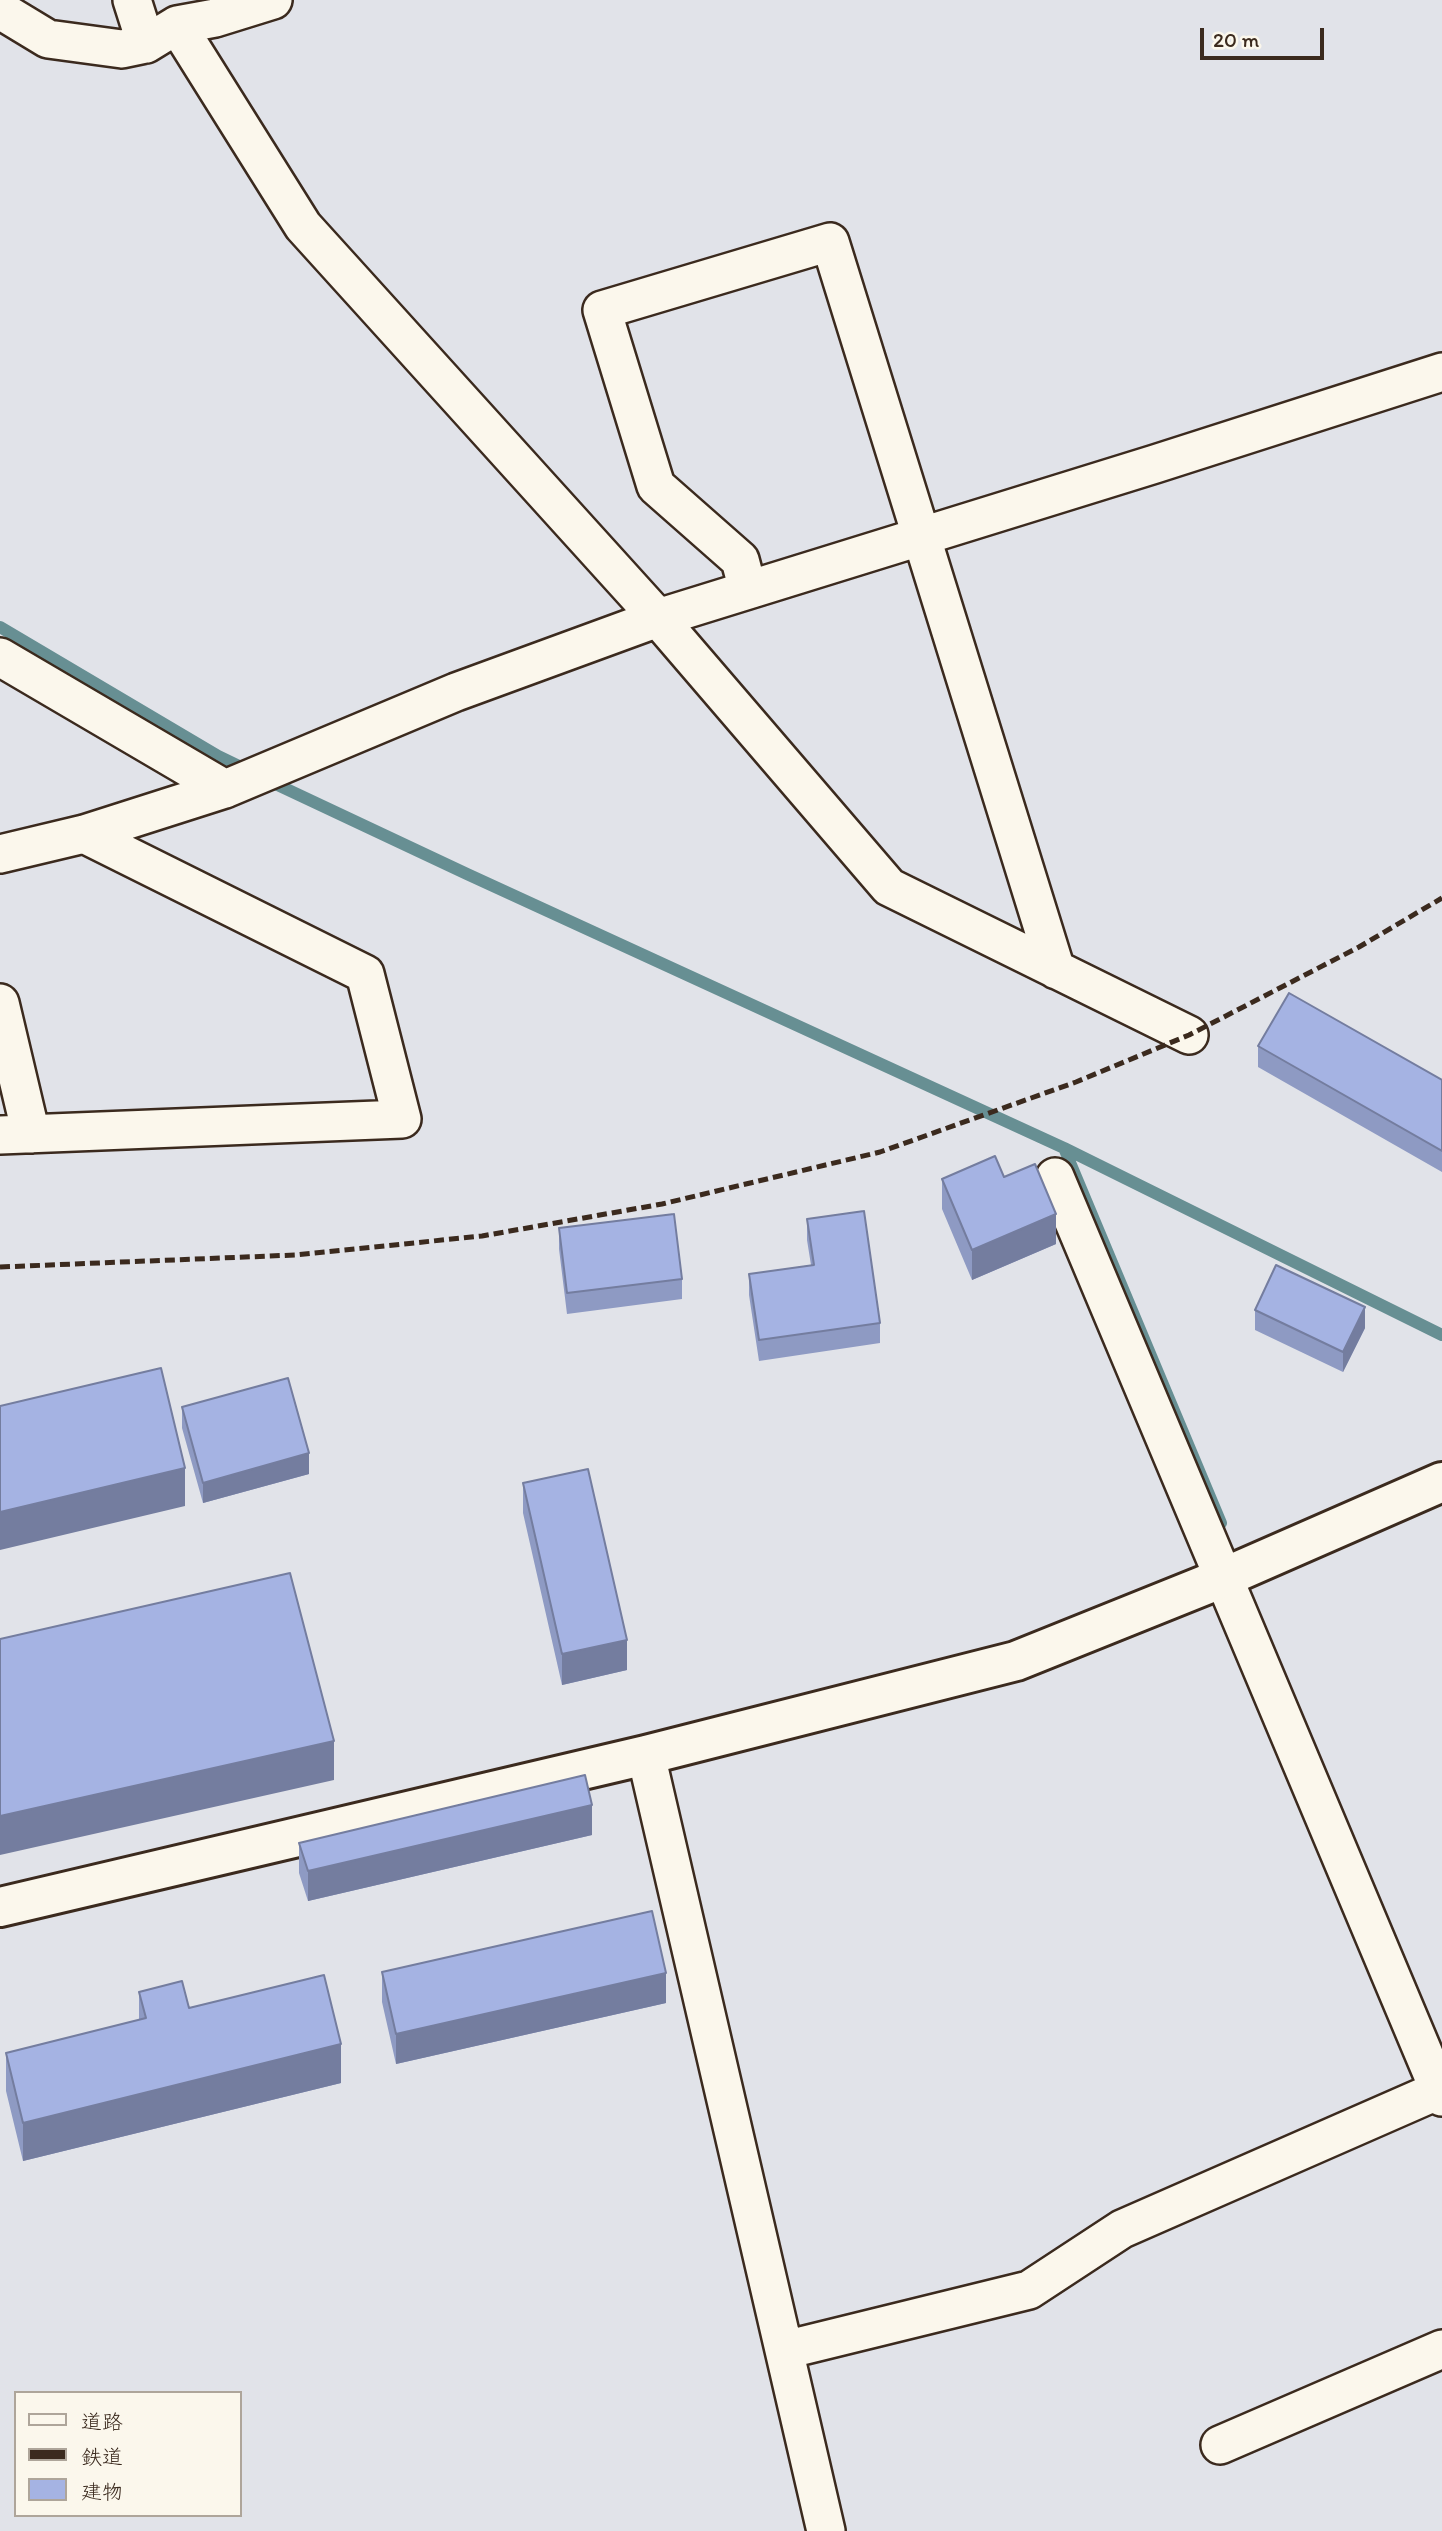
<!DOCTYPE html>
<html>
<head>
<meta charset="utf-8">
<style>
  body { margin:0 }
  #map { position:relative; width:1442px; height:2531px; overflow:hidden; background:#e1e3e9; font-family:Itim,"Klee One",sans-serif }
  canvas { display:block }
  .legend { position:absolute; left:14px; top:2391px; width:228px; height:126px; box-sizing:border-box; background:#fbf7ec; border:2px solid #aea59a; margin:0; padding:9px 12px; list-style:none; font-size:21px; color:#3b2a1e }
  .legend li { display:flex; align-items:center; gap:14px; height:35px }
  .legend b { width:35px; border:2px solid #aea59a }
  .scale { position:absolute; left:1200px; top:28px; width:124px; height:32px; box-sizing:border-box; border:4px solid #3b2a1e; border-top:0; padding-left:9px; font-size:21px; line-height:24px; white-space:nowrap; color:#3b2a1e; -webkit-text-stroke:5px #fbf7ec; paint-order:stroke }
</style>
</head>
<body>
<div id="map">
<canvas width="1442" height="2531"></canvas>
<ul class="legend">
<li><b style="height:9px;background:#fbf7ec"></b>道路</li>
<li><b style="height:9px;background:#3b2a1e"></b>鉄道</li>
<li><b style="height:19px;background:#a5b3e3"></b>建物</li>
</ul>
<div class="scale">20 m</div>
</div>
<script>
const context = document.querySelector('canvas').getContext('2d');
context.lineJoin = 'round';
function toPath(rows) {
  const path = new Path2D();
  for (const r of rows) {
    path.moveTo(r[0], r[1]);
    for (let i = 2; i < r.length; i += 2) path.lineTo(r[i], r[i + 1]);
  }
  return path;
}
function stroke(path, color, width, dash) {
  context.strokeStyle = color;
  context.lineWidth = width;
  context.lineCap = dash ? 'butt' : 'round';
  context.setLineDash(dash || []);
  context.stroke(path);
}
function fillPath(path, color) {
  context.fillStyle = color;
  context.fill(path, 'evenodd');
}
const stream = toPath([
  [0,627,218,756,249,771],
  [265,779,467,874,1064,1148,1442,1335],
  [1064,1148,1221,1523]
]);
const minor = toPath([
  [132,0,146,44],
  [0,10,48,39,122,49,146,44,177,25,215,18,273,0],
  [177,25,303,226,658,618,889,887,1189,1035],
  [748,590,740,560,656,486,602,310,830,242,1056,970],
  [0,657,225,789],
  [0,854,84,834,225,789,456,692,658,618,1155,464,1442,372],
  [0,1003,31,1134],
  [0,1135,402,1119,365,974,84,834],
  [1055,1177,1442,2097],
  [646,1755,826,2531],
  [785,2350,1029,2290,1122,2229,1439,2090],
  [1220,2445,1442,2349]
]);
const tertiary = toPath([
  [0,1907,646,1755,1016,1661,1225,1577,1442,1482]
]);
const rail = toPath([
  [0,1267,295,1255,482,1236,662,1204,880,1152,1076,1082,1189,1035,1359,947,1442,898]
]);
const wall = toPath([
  [1258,1046,1442,1080,1442,1172,1258,1067],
  [1004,1177,1056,1244,972,1280,942,1209,942,1179],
  [807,1219,880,1323,880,1343,759,1361,749,1295,749,1274,811,1265,807,1240],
  [559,1228,682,1279,682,1299,567,1314,559,1249],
  [1255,1310,1365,1328,1343,1372,1255,1330],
  [182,1407,309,1474,203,1503,182,1428],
  [523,1483,627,1670,562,1685,523,1513],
  [592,1835,308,1901,299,1873,299,1843],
  [382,1972,666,2003,396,2064,382,2002],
  [139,1992,189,2008,341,2083,23,2161,6,2091,6,2053,139,2020]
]);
const shadedWall = toPath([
  [1056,1214,1056,1244,972,1280,972,1250],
  [1365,1307,1365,1328,1343,1372,1343,1352],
  [309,1453,309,1474,203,1503,203,1483],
  [185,1468,185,1506,0,1550,0,1512],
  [627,1640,627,1670,562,1685,562,1654],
  [334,1741,334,1780,0,1855,0,1816],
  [592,1805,592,1835,308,1901,308,1871],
  [666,1973,666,2003,396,2064,396,2034],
  [341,2044,341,2083,23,2161,23,2123]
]);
const building = toPath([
  [1289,993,1442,1080,1442,1151,1258,1046,1289,993],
  [995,1156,1004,1177,1035,1164,1056,1214,972,1250,942,1179,995,1156],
  [864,1211,880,1323,759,1340,749,1274,814,1265,807,1219,864,1211],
  [674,1214,682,1279,567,1293,559,1228,674,1214],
  [1276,1265,1365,1307,1343,1352,1255,1310,1276,1265],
  [161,1368,185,1468,0,1512,0,1406,161,1368],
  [288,1378,309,1453,203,1483,182,1407,288,1378],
  [588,1469,627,1640,562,1654,523,1483,588,1469],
  [290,1573,334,1741,0,1816,0,1639,290,1573],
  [585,1775,592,1805,308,1871,299,1843,585,1775],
  [652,1911,666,1973,396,2034,382,1972,652,1911],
  [324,1975,341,2044,23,2123,6,2053,146,2018,139,1992,182,1981,189,2008,324,1975]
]);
stroke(stream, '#678f93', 12);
stroke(minor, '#3b2a1e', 42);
stroke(tertiary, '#3b2a1e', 44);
stroke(minor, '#fbf7ec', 37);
stroke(tertiary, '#fbf7ec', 38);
stroke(rail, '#3b2a1e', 5, [10, 5]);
fillPath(wall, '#8e9ac3');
fillPath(shadedWall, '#747d9f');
fillPath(building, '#a5b3e3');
stroke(building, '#747d9f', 2);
</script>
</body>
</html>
